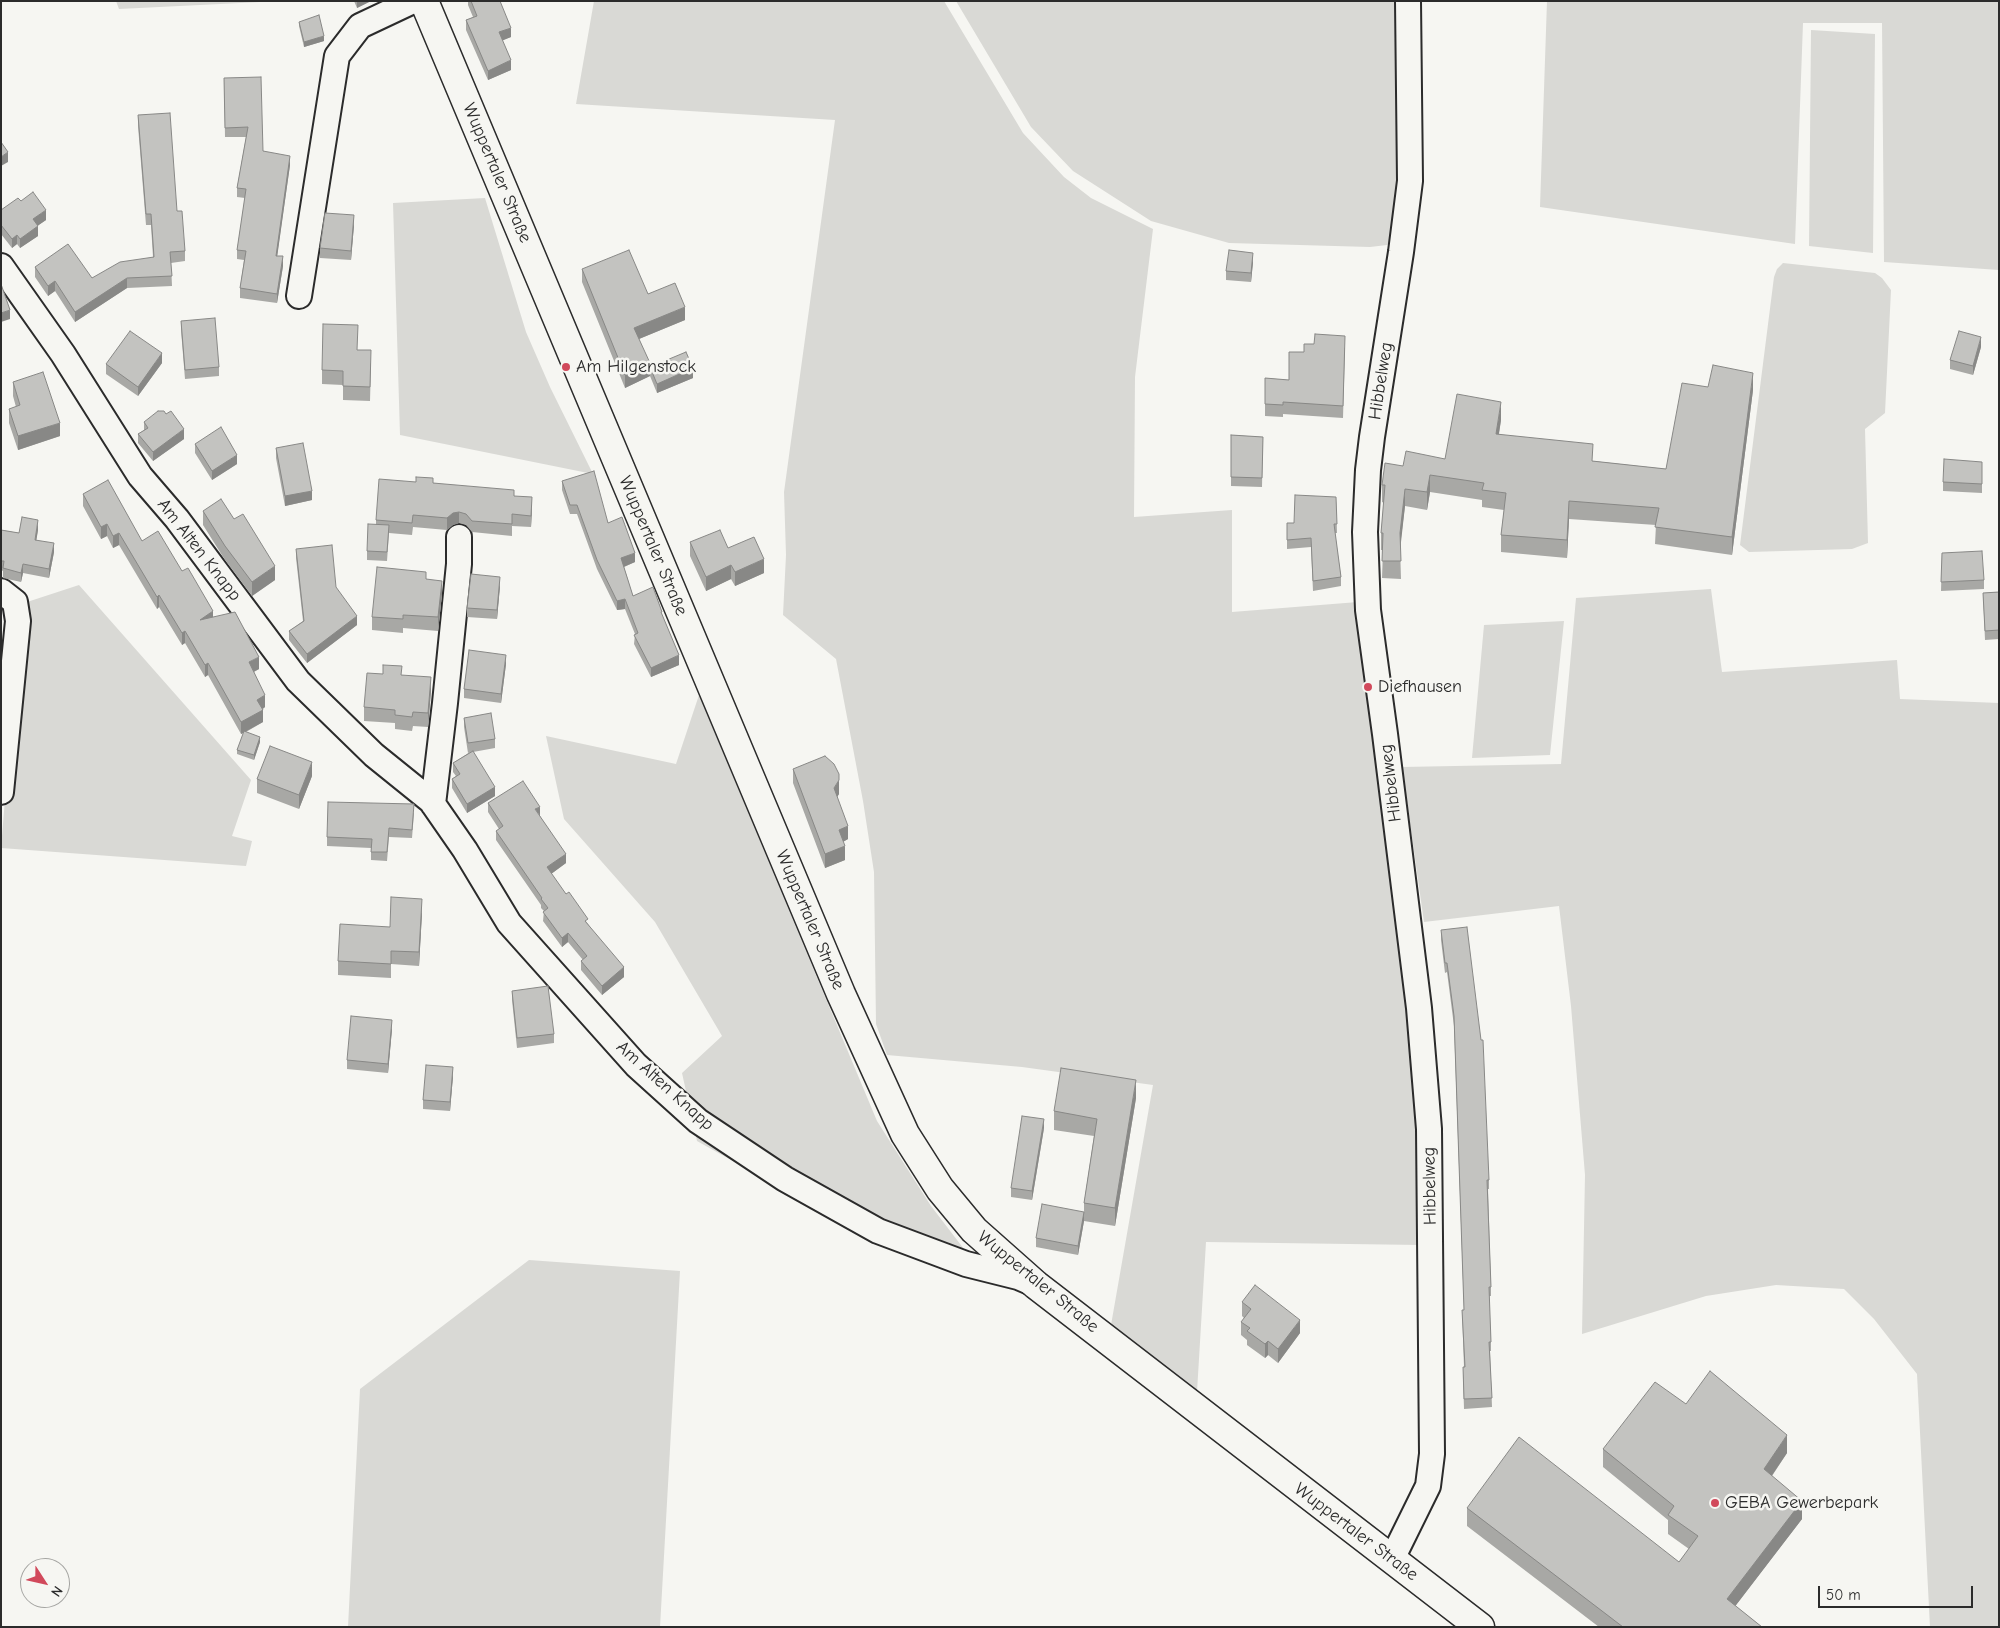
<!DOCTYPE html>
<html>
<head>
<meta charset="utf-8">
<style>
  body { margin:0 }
  #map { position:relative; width:2000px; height:1628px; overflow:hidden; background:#f6f6f2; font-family:"Comic Neue",sans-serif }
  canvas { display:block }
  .frame { position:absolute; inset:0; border:2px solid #2b2b2b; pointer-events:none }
  .north { position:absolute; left:20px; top:1558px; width:50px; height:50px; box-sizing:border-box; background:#f6f6f2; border:1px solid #a5a5a2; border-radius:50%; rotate:125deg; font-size:14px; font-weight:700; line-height:20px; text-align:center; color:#2b2b2b }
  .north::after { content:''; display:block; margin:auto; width:18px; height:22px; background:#d1495b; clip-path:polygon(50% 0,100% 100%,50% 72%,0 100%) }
  .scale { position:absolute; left:1818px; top:1586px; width:155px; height:22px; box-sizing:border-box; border:2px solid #2b2b2b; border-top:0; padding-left:6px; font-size:15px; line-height:18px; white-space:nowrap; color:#2b2b2b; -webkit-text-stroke:4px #f6f6f2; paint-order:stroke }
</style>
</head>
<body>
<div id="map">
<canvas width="2000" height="1628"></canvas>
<div class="frame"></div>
<div class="north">N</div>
<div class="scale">50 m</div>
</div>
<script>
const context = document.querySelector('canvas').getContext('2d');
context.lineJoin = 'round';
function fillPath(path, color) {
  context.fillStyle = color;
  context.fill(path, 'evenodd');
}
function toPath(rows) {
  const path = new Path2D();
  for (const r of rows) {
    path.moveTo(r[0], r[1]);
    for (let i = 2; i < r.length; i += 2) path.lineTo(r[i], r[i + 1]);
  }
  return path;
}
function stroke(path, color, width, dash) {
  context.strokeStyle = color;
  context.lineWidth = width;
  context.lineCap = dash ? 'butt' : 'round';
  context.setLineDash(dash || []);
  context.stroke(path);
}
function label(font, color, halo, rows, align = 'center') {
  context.font = font + ' "Comic Neue",sans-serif';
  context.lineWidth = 5;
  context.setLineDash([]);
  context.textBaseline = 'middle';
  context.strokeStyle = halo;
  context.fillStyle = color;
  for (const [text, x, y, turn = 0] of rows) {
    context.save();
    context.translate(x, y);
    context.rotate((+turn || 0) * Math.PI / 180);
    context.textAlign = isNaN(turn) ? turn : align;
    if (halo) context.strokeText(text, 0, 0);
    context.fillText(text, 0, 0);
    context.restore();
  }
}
const green = toPath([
  [116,1,281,1,119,9],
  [594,1,944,1,1023,133,1064,177,1091,198,1153,229,1135,377,1134,517,1232,510,1232,612,1358,602,1405,990,1419,1135,1421,1245,1206,1242,1197,1392,1111,1325,1153,1085,1022,1067,887,1055,876,1024,874,872,863,801,836,659,783,615,786,555,784,492,835,120,576,104],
  [956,1,1400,1,1399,152,1394,240,1387,245,1370,247,1229,243,1151,221,1073,171,1031,127],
  [1547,1,1999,1,1999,270,1884,262,1882,23,1803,23,1795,244,1540,207],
  [1811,30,1875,34,1873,253,1809,246],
  [485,198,526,332,550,387,593,474,400,435,393,203],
  [1783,263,1875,273,1882,278,1891,290,1885,413,1865,429,1868,543,1852,549,1749,552,1740,545,1774,277,1777,269],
  [79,585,251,780,232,836,252,841,246,866,1,848,21,604],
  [1711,589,1722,672,1897,660,1900,699,1999,703,1999,1627,1930,1627,1917,1374,1874,1319,1844,1289,1776,1285,1706,1296,1582,1334,1585,1175,1571,1006,1559,906,1424,922,1402,767,1561,764,1576,598],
  [1564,621,1550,755,1472,758,1484,625],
  [699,695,877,1121,931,1206,967,1253,959,1253,899,1226,858,1211,790,1193,697,1141,682,1073,722,1036,655,922,564,819,546,736,676,764],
  [529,1260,680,1271,660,1627,348,1627,360,1389]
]);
const minor = toPath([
  [1,266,63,354,140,476,177,519,298,681,374,755,431,801,465,850,509,923,636,1065,698,1121,785,1179,878,1231,966,1264,1018,1277,1032,1283],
  [299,296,337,56,360,26,413,1],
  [1,591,15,602,18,621,1,792],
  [433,804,445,703,459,564,459,537],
  [1392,1559,1428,1486,1432,1454,1429,1129,1419,1008,1385,734,1368,610,1365,532,1368,470,1372,437,1401,252,1410,181,1408,1]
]);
const major = toPath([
  [424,1,841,994,905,1134,940,1189,974,1230,1036,1285,1480,1627]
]);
const wall = toPath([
  [354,1,371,1,357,8],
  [468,1,500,1,511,37,502,40,511,70,488,80,466,30,466,20,473,17,468,5],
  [299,22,324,41,304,47,299,26],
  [224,78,263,151,290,165,277,256,283,266,277,303,240,298,240,288,244,260,237,259,237,250,245,198,237,197,237,188,246,137,225,137],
  [138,115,177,211,185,251,185,261,171,263,172,286,127,288,75,322,55,291,48,296,35,277,35,267,92,278,153,257,151,225,146,225,138,126],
  [21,201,46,220,37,226,38,236,20,248,17,244,12,248,1,234,1,210],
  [354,225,351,260,320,258,320,248],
  [1253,262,1251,282,1226,280,1226,271],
  [582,269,648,294,685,320,639,339,650,367,693,378,657,393,650,376,625,388,582,282],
  [181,321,219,367,219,376,185,379,181,330],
  [1314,344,1345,348,1343,418,1283,414,1283,417,1265,416,1265,378,1289,380,1304,352],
  [1981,347,1973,375,1950,369,1950,360],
  [357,350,371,364,370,401,343,400,343,385,322,384,322,370],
  [162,363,138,396,106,374,106,364],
  [13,382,60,436,18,450,9,423,9,409,16,407,13,396],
  [1708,387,1753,390,1732,555,1655,544,1656,525,1569,519,1567,558,1501,552,1501,535,1504,510,1482,507,1482,500,1430,492,1427,510,1405,506,1400,546,1401,579,1382,578,1383,550,1381,550,1381,533,1384,503,1382,502,1382,485,1403,466,1445,459,1501,420,1499,434,1593,461,1666,469],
  [144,422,184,439,153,461,138,443,138,434,144,430],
  [1231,435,1263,437,1262,487,1231,486],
  [195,444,237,464,212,480,195,453],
  [276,448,312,500,285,506,276,458],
  [1982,462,1982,493,1943,491,1943,482],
  [562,481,608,523,635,562,624,567,633,596,662,616,679,665,651,677,634,644,635,634,625,609,617,610,597,569,577,514,570,514,562,490],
  [433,483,514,496,532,509,531,527,512,526,512,536,472,532,466,525,459,523,453,525,447,530,413,527,412,535,389,533,387,561,367,560,367,551,376,524,376,520],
  [83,494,142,541,182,571,213,617,259,669,254,672,265,707,263,709,263,722,246,732,260,742,254,760,237,754,237,750,244,733,241,734,208,675,205,677,185,643,182,645,159,607,157,609,119,545,113,548,107,536,101,539,83,506],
  [1336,497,1337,533,1335,533,1341,577,1341,586,1313,591,1311,547,1287,549,1287,523,1294,523],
  [203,511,275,580,252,596,225,560,203,525],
  [1,530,19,533,38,530,36,540,54,552,49,578,23,573,21,582,3,578,3,571,1,570],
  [690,542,728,548,764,573,735,586,731,579,706,591,690,556],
  [296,549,357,625,307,663,289,640,289,631,303,621,296,558],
  [1942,553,1984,580,1984,589,1941,591],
  [426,579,442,594,438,631,403,628,403,633,372,630,372,617],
  [500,586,497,619,467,617,467,608],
  [1999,592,1999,639,1985,640,1983,593],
  [506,664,501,703,464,698,464,689],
  [402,675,431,691,428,727,413,726,412,731,395,729,395,723,364,721,364,707],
  [464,718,495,739,495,748,473,752,495,796,467,813,452,788,452,779,456,776,453,772,453,763,470,752,468,753,464,727],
  [793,769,839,794,837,797,848,839,843,842,845,860,825,868,793,783],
  [312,776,299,809,257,793,257,779],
  [488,803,540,816,566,863,551,874,588,924,624,977,602,995,581,970,581,961,583,960,568,942,562,947,543,921,544,911,541,908,541,905,496,840,496,831,499,829,488,812],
  [414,813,412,838,389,837,387,861,371,860,371,848,327,846,327,837],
  [422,913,419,966,391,964,391,978,338,975,338,961,390,927],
  [1441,930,1489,1180,1489,1189,1488,1189,1491,1287,1491,1296,1489,1296,1491,1342,1491,1351,1490,1351,1492,1407,1464,1409,1463,1376,1464,1367,1462,1310,1464,1310,1454,1026,1447,972,1445,973,1441,940],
  [512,991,554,1034,554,1043,517,1048,512,1000],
  [392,1029,388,1073,347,1069,347,1060],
  [453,1076,450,1111,423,1109,423,1100],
  [1136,1098,1115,1226,1084,1221,1078,1255,1036,1247,1036,1238,1084,1212,1084,1203,1094,1136,1054,1130,1054,1111],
  [1044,1128,1032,1200,1011,1197,1011,1188],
  [1242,1302,1300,1333,1278,1363,1268,1355,1265,1358,1247,1345,1247,1340,1241,1335,1241,1322,1244,1318,1242,1316],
  [1686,1404,1787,1453,1772,1476,1802,1519,1735,1606,1762,1627,1599,1627,1467,1526,1467,1508,1679,1562,1689,1549,1668,1534,1668,1520,1603,1467,1603,1449]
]);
const shadedWall = toPath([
  [357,1,371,1,357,8],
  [511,28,511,37,499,42,499,32],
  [324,36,324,41,304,47,304,42],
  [511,60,511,70,488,80,488,71],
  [8,152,8,162,1,166,1,157],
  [290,156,290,165,276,265,276,256],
  [46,210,46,220,33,229,33,219],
  [354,215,354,225,351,260,351,251],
  [38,226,38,236,20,248,20,239],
  [17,235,17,244,12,248,12,239],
  [1253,253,1253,262,1251,282,1251,273],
  [283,256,283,266,277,303,277,294],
  [127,278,127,288,75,322,75,312],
  [55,281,55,291,48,296,48,286],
  [685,307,685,320,634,341,634,328],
  [10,310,10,319,1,322,1,313],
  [1981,337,1981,347,1973,375,1973,366],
  [162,353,162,363,138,396,138,387],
  [650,363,650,376,625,388,625,375],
  [693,368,693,378,657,393,657,384],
  [1753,373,1753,390,1732,555,1732,537],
  [1501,402,1501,420,1496,451,1496,434],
  [60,423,60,436,18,450,18,436],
  [184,429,184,439,153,461,153,452],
  [237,455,237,464,212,480,212,471],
  [1430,475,1430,492,1427,510,1427,492],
  [1405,489,1405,506,1400,551,1400,533],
  [312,491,312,500,285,506,285,496],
  [532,497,532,509,531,527,531,516],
  [1569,501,1569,519,1567,558,1567,540],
  [459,512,459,523,453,525,447,530,447,518,453,513],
  [38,520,38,530,35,549,35,540],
  [107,524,107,536,101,539,101,527],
  [119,533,119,545,113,548,113,536],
  [54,543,54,552,49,578,49,569],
  [635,553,635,562,621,568,621,558],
  [764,559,764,573,735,586,735,572],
  [23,564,23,573,21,582,21,573],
  [731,565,731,579,706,591,706,577],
  [275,566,275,580,252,596,252,582],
  [500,577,500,586,497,619,497,610],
  [442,581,442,594,438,631,438,617],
  [159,595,159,607,157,609,157,597],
  [625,599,625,609,617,610,617,601],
  [213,611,213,623,200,620],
  [357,616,357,625,307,663,307,654],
  [185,631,185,643,182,645,182,633],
  [506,655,506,664,501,703,501,694],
  [679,655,679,665,651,677,651,668],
  [259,657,259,669,249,674,249,662],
  [208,663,208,675,205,677,205,665],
  [431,677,431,691,428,727,428,713],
  [265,695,265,707,257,712,257,700],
  [263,710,263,722,241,734,241,722],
  [260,737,260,742,254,760,254,755],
  [312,762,312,776,299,809,299,795],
  [839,780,839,794,834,802,834,788],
  [495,787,495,796,467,813,467,804],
  [540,807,540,816,535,809],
  [848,826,848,839,839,844,839,830],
  [845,846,845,860,825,868,825,854],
  [566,854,566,863,547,877,547,867],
  [422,899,422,913,419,966,419,952],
  [568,933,568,942,562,947,562,938],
  [624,967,624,977,602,995,602,986],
  [392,1020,392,1029,388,1073,388,1064],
  [453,1067,453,1076,450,1111,450,1102],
  [1136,1080,1136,1098,1115,1226,1115,1208],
  [1,1092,2,1092,2,1105,1,1106],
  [1044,1119,1044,1128,1032,1200,1032,1191],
  [1084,1212,1084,1221,1078,1255,1078,1246],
  [1300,1320,1300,1333,1278,1363,1278,1349],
  [1268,1341,1268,1355,1265,1358,1265,1344],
  [1787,1435,1787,1453,1764,1487,1764,1469],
  [1802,1501,1802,1519,1727,1617,1727,1599]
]);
const building = toPath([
  [471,1,500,1,511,28,499,32,511,60,488,71,466,20,477,16,471,1],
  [319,15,324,36,304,42,299,22,319,15],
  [261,77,263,151,290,156,276,256,283,256,277,294,240,288,246,251,237,250,246,189,237,188,248,127,225,128,224,78,261,77],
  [170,113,177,211,182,211,185,251,170,252,172,276,127,278,75,312,55,281,48,286,35,267,68,244,92,278,120,262,154,257,151,214,146,214,138,115,170,113],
  [1,142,8,152,1,157,1,142],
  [33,192,46,210,33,219,38,226,20,239,17,235,12,239,1,225,1,210,18,198,21,201,33,192],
  [325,213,354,215,351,251,320,248,325,213],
  [629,250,648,294,675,283,685,307,634,328,650,363,625,375,582,269,629,250],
  [1229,250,1253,253,1251,273,1226,271,1229,250],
  [1,284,10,310,1,313,1,284],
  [215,318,219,367,185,370,181,321,215,318],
  [323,324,358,325,357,350,371,350,370,387,343,386,343,371,322,370,323,324],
  [130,331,162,353,138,387,106,364,130,331],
  [1959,331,1981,337,1973,366,1950,360,1959,331],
  [1315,334,1345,336,1343,406,1283,402,1283,405,1265,404,1265,378,1289,380,1289,352,1304,352,1304,344,1314,344,1315,334],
  [686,352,693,368,657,384,650,367,686,352],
  [1713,365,1753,373,1732,537,1655,527,1659,508,1569,501,1567,540,1501,535,1506,493,1482,490,1484,483,1430,475,1427,492,1405,489,1400,533,1401,561,1382,561,1383,533,1381,533,1385,485,1382,485,1385,463,1403,466,1406,451,1445,459,1457,394,1501,402,1496,434,1593,444,1592,461,1666,469,1682,383,1708,387,1713,365],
  [43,372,60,423,18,436,9,409,20,405,13,382,43,372],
  [158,411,164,411,166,414,171,411,184,429,153,452,138,434,148,428,144,422,158,411],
  [221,427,237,455,212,471,195,444,221,427],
  [1231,435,1263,437,1262,478,1231,477,1231,435],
  [303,443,312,491,285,496,276,448,303,443],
  [1944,459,1982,462,1982,484,1943,482,1944,459],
  [594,471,608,523,622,517,635,553,621,558,633,596,653,587,662,612,661,612,679,655,651,668,634,635,638,633,625,599,617,601,597,560,577,505,570,505,562,481,594,471],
  [416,477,433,478,433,483,514,490,514,496,532,497,531,516,512,514,512,524,472,521,466,514,459,512,453,513,447,518,413,515,412,523,376,520,379,479,416,482,416,477],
  [108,480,142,541,158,531,182,571,188,568,213,611,200,620,235,612,259,657,249,662,265,695,257,700,263,710,241,722,208,663,205,665,185,631,182,633,159,595,157,597,119,533,113,536,107,524,101,527,83,494,108,480],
  [1295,495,1336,497,1337,524,1334,524,1341,577,1313,581,1311,538,1287,540,1287,523,1294,523,1295,495],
  [221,499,234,519,243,514,275,566,252,582,225,546,203,511,221,499],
  [22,517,38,520,35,540,54,543,49,569,23,564,21,573,3,568,4,561,1,561,1,530,19,533,22,517],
  [368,524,389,525,387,552,367,551,368,524],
  [720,530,728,548,754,537,764,559,735,572,731,565,706,577,690,542,720,530],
  [332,545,336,587,357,616,307,654,289,631,304,621,296,549,332,545],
  [1982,551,1984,580,1941,582,1942,553,1982,551],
  [377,567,426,572,426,579,442,581,438,617,403,615,403,619,372,617,377,567],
  [471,574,500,577,497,610,467,608,471,574],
  [1999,592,1999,630,1985,631,1983,593,1999,592],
  [469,650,506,655,501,694,464,689,469,650],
  [383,665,402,666,401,675,431,677,428,713,413,712,412,717,395,715,395,710,364,707,367,673,383,674,383,665],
  [491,713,495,739,468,743,464,718,491,713],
  [244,731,260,737,254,755,237,750,244,731],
  [270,746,312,762,299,795,257,779,270,746],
  [473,751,495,787,467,804,452,779,460,774,453,763,473,751],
  [825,756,834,764,839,774,839,780,834,788,848,826,839,830,845,846,825,854,793,769,825,756],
  [523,781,540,807,535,809,566,854,547,867,566,894,569,892,588,919,585,921,624,967,602,986,581,961,587,956,568,933,562,938,543,912,548,908,541,899,542,898,496,831,503,826,488,803,523,781],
  [328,802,414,804,412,830,389,828,387,852,371,852,372,839,327,837,328,802],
  [391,897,422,899,419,952,391,951,391,964,338,961,340,924,390,927,391,897],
  [1467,927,1481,1040,1483,1040,1489,1180,1487,1180,1491,1287,1489,1287,1491,1342,1489,1342,1492,1398,1464,1399,1463,1367,1465,1367,1462,1310,1464,1310,1454,1016,1447,963,1445,963,1441,930,1467,927],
  [548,986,554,1034,517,1038,512,991,548,986],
  [351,1016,392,1020,388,1064,347,1060,351,1016],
  [426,1065,453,1067,450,1102,423,1100,426,1065],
  [1061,1068,1136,1080,1115,1208,1084,1203,1097,1119,1054,1111,1061,1068],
  [1022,1116,1044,1119,1032,1191,1011,1188,1022,1116],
  [1042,1204,1084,1212,1078,1246,1036,1238,1042,1204],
  [1255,1285,1300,1320,1278,1349,1268,1341,1265,1344,1247,1331,1250,1328,1241,1322,1251,1309,1242,1302,1255,1285],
  [1710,1371,1787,1435,1764,1469,1802,1501,1727,1599,1762,1627,1623,1627,1467,1508,1519,1437,1679,1562,1698,1536,1668,1515,1674,1506,1603,1449,1655,1382,1686,1404,1710,1371]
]);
const markers = [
  [566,367,5,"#d1495b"],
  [1368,687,5,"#d1495b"],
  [1715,1503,5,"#d1495b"]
];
const streetNames = [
  ["Wuppertaler Straße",497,173,67],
  ["Hibbelweg",1381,381,-81],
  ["Wuppertaler Straße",653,546,67],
  ["Am Alten Knapp",199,550,52],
  ["Hibbelweg",1391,783,-97],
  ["Wuppertaler Straße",810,920,67],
  ["Am Alten Knapp",665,1086,42],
  ["Hibbelweg",1430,1186,-91],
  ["Wuppertaler Straße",1038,1282,39],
  ["Wuppertaler Straße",1356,1532,37]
];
const poiNames = [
  ["Am Hilgenstock",576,367],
  ["Diefhausen",1378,687],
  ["GEBA Gewerbepark",1725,1503]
];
fillPath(green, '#d9d9d5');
stroke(minor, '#2b2b2b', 28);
stroke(major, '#2b2b2b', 31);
stroke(minor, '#f6f6f2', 24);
stroke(major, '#f6f6f2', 28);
fillPath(wall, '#a8a8a5');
fillPath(shadedWall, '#888886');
fillPath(building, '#c3c3c0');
stroke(building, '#888886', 1);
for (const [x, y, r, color] of markers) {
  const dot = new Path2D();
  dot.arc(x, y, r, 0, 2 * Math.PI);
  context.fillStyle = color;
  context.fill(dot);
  stroke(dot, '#f6f6f2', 2);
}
label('18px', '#2b2b2b', '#f6f6f2', streetNames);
label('18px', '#2b2b2b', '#f6f6f2', poiNames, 'left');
</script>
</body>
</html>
